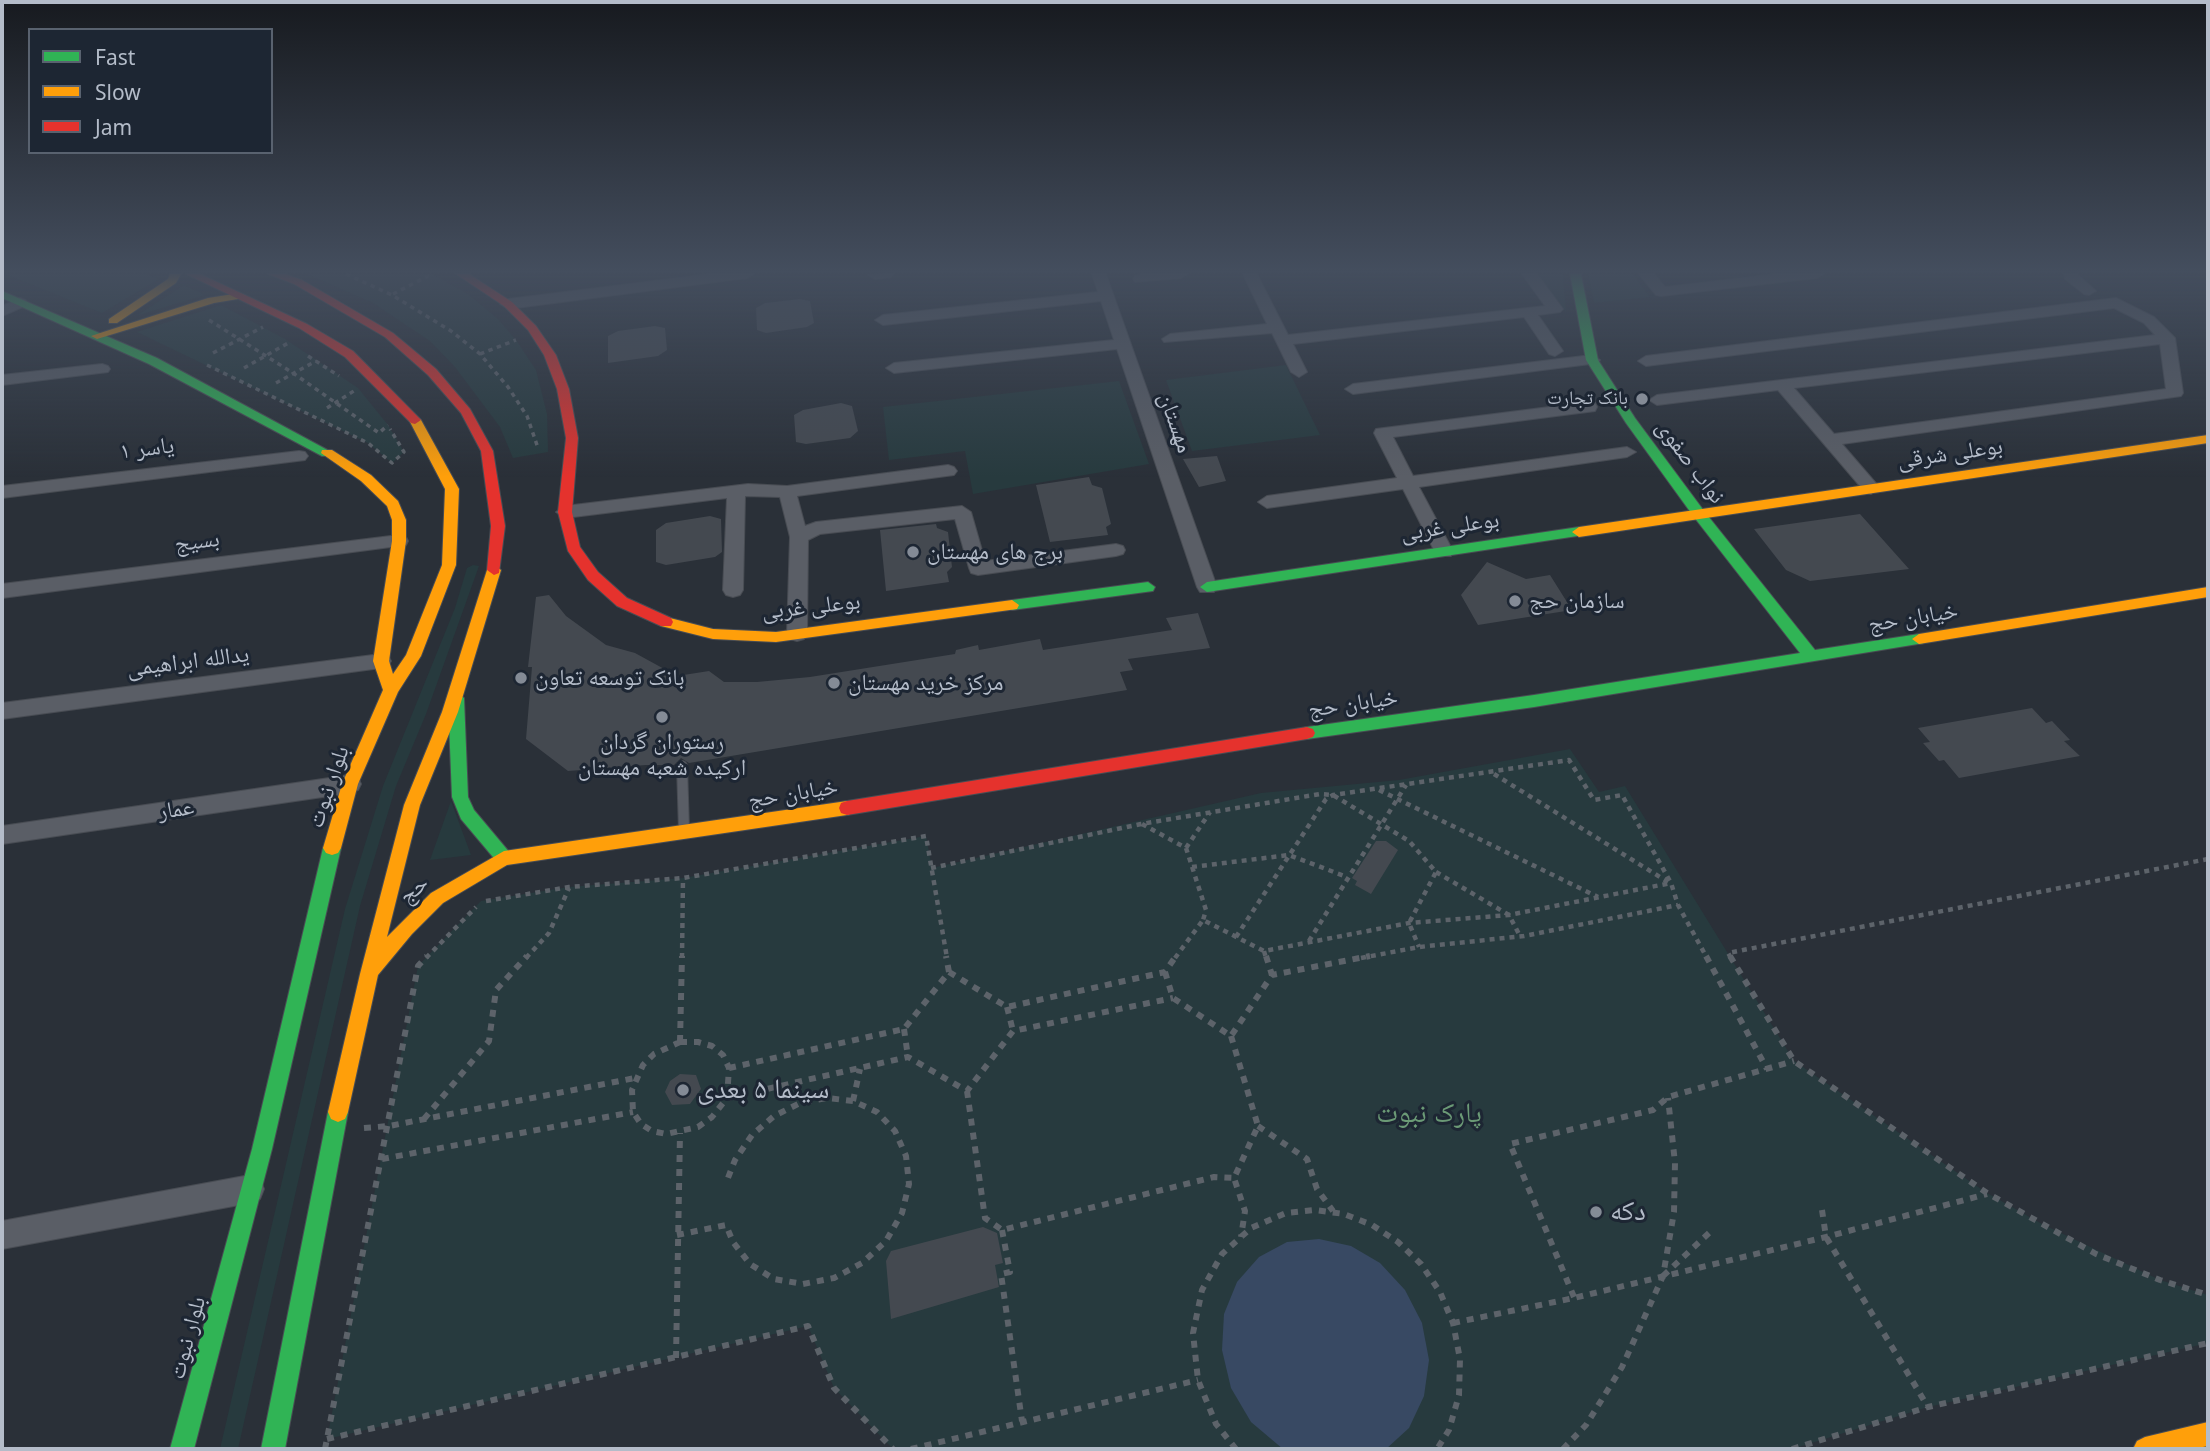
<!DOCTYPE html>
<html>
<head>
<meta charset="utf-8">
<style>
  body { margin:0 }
  #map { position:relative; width:2210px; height:1451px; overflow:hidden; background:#2a3038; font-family:"Noto Sans",sans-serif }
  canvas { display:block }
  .frame { position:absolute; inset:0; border:4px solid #b4bcc9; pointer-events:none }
  .legend { position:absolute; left:28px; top:28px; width:245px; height:126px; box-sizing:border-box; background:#1d2633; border:2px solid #59626f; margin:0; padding:9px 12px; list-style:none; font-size:21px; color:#b4bcc9 }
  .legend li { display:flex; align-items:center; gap:14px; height:35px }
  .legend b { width:35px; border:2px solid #59626f }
</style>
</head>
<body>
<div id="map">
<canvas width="2210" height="1451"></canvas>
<div class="frame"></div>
<ul class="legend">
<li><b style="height:9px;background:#30b455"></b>Fast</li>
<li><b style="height:9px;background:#ff9f0a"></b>Slow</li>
<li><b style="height:9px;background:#e5322d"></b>Jam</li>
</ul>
</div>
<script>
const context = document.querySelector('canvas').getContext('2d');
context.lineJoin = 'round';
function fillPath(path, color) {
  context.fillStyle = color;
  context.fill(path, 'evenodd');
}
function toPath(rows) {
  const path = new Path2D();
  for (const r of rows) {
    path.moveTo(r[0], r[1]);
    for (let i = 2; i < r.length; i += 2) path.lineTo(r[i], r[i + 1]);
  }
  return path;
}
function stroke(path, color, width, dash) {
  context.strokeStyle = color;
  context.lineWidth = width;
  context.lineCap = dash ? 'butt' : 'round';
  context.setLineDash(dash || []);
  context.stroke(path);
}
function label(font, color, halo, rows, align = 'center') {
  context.font = font + ' "Noto Sans","Noto Naskh Arabic",sans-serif';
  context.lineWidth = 6;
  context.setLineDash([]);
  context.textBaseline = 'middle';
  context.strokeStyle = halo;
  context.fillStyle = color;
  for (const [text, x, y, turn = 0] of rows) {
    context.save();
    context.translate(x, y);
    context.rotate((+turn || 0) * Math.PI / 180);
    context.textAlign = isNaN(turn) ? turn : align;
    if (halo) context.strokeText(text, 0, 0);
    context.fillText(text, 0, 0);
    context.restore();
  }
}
const green = toPath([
  [5,274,146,274,159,279,102,313],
  [307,274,432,274,468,294,498,319,516,340,536,370,547,414,548,452,513,458,500,427,455,367,430,341,373,303],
  [1537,274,1563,274,1566,312],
  [1588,274,1633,274,1650,297,1594,303],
  [184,285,205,295,136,316],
  [221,305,285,339,358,388,388,425,404,452,392,463,368,443,137,332],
  [1286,365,1320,435,1192,451,1166,380],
  [1119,381,1149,464,973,494,965,451,889,460,883,407],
  [473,565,479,566,426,714,396,786,360,906,238,1449,220,1449,345,909,383,786,455,608,467,568],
  [1570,749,1599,792,1625,786,1794,1061,1987,1193,2042,1224,2160,1280,2208,1295,2208,1343,1928,1407,1792,1449,893,1449,834,1388,808,1326,327,1439,418,966,481,901,569,887,683,878,926,836,932,868,1261,793,1399,780],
  [451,801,471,855,430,860]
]);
const water = toPath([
  [1319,1239,1351,1246,1380,1263,1405,1290,1422,1323,1429,1360,1424,1396,1409,1428,1386,1449,1283,1449,1251,1422,1231,1388,1222,1350,1224,1314,1237,1282,1259,1257,1287,1242]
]);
const building = toPath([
  [800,299,810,301,814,323,807,327,766,333,757,330,756,308,765,303],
  [655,326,665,328,667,350,658,356,608,363,608,336,618,331],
  [841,403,852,406,858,431,850,438,806,444,796,442,794,415,803,410],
  [1217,456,1226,481,1199,487,1183,459],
  [1089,477,1092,485,1102,488,1111,524,1106,527,1108,535,1050,542,1036,485],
  [1860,514,1909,569,1810,581,1786,570,1754,529],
  [710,516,721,519,722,552,715,557,666,565,656,562,656,530,666,523],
  [936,524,937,528,948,532,952,567,947,572,949,582,886,591,880,530],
  [1487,562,1526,579,1550,575,1572,610,1478,625,1461,595],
  [549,595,566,616,606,645,635,653,677,676,709,671,724,682,757,682,810,677,955,654,956,650,978,645,979,650,1040,639,1043,650,1172,630,1166,618,1198,613,1210,648,1128,659,1133,670,1120,672,1127,690,689,763,681,758,674,765,646,765,568,771,526,739,532,667,528,667,536,597],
  [2032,708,2046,723,2052,721,2070,740,2064,741,2080,756,1959,778,1944,760,1939,761,1923,743,1930,742,1918,728],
  [1376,841,1386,841,1398,850,1371,894,1355,885,1357,881,1352,878],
  [680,1074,696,1075,701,1089,690,1104,672,1105,665,1092,670,1081],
  [983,1227,997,1233,1003,1263,995,1265,999,1287,891,1319,886,1261,891,1251]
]);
const pathFar2 = toPath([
  [346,274,392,295,451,331,480,354,508,387,527,416,538,448],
  [393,294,432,274],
  [209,320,293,373,379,433,388,425],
  [213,353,263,327],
  [480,354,516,340],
  [308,356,339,376],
  [207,365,368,443,392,463,404,452,390,429],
  [244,368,290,342],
  [276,383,316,361],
  [327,408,357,389]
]);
const pathFar1 = toPath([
  [1494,774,1668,882],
  [1379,790,1598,897],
  [1142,824,1186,848,1206,910,1203,920],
  [1186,848,1210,812],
  [1192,867,1289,855,1347,877],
  [931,868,1141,824,1320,794,1333,795,1409,841,1436,872,1409,923,1419,947],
  [1436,872,1509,915,1520,936],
  [486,901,569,887,683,878,926,836,947,958],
  [1236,937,1326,799,1333,795,1569,760,1594,800,1622,795,1671,883,1678,905,1707,958],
  [1309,941,1406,785],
  [1264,951,1266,958],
  [426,958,476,907],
  [526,958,549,933,569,888],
  [682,958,683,878],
  [1175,958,1203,920,1264,951,1409,923,1509,915,1671,883],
  [1361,958,1419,947,1524,936,1678,905],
  [1731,958,1728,953,2208,859]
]);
const path = toPath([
  [1266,956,1272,975],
  [1706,956,1767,1069],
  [1730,956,1794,1061,1987,1193,2096,1254,2160,1280,2208,1295],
  [949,972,1007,1007,1165,972,1176,956],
  [1165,972,1173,998,1231,1036,1272,975,1370,956],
  [1007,1007,1013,1031],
  [904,1029,908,1057],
  [1231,1036,1258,1126,1234,1178,1245,1211,1241,1237],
  [680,1042,698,1042,712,1046,723,1055,729,1068,727,1098,712,1117,698,1127,666,1134,652,1131,641,1124,633,1112,632,1090,643,1065,654,1054,680,1042],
  [680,1042,682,956],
  [729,1068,904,1029,949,972,946,956],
  [967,1091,985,1218,1002,1230,1214,1177,1234,1178],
  [727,1098,908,1057,967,1091,1013,1031,1173,998],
  [853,1101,860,1069],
  [424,1119,489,1041,496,990,527,956],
  [1258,1126,1307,1159,1317,1189,1333,1211],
  [364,1128,389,1126,635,1078],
  [382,1159,633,1112],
  [1822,1210,1826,1237,1928,1407],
  [1002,1230,1010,1272,1001,1274,1022,1421],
  [677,1235,726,1225,733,1242,750,1264,774,1279,803,1284,834,1278,862,1263,886,1241,902,1213,909,1184,906,1156,895,1131,877,1112,853,1101,827,1098,800,1103,774,1116,752,1135,735,1160,726,1183],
  [1663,1276,1710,1232],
  [1574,1297,1510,1144,1653,1110,1668,1097,1794,1061],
  [1453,1323,1574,1298,1826,1237,1987,1194],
  [676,1358,680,1133],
  [327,1439,808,1326,834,1388,893,1449],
  [325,1449,418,966,427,956],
  [911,1449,1198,1380],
  [1236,1449,1216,1424,1198,1380,1193,1333,1202,1290,1222,1254,1251,1228,1286,1213,1315,1210,1344,1214,1372,1225,1398,1242,1421,1264,1440,1292,1453,1323,1460,1359,1459,1395,1449,1430,1437,1449],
  [1563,1449,1586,1425,1622,1367,1663,1276,1674,1212,1675,1163,1668,1098],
  [1792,1449,1928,1407,2208,1343]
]);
const lane = toPath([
  [682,766,684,830]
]);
const street = toPath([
  [710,274,754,274,747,278,508,309,500,304,508,299,710,274],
  [893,274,891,277,875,279,868,275,893,274],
  [1092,274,1106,274,1217,587,1214,592,1200,592,1197,587,1117,349,894,373,886,368,894,363,1114,340,1101,301,883,325,875,320,883,315,1098,292,1092,274],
  [1143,274,1188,274,1181,278,1135,282,1133,279,1135,276,1143,274],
  [1243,274,1257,274,1288,335,1545,306,1522,274,1537,274,1563,309,1560,312,1538,315,1563,351,1555,356,1549,354,1524,317,1293,344,1307,372,1299,377,1291,372,1272,333,1164,342,1162,339,1170,334,1267,324,1243,274],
  [1639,274,1654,274,1665,287,1777,274,1824,274,1817,278,1661,296,1656,295,1639,274],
  [2064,274,2077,274,2096,291,2089,295,2084,294,2065,279,2064,274],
  [20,298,25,300,28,303,25,306,2,316,2,306,20,298],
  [2116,298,2154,317,2175,338,2183,393,2181,396,1842,444,1880,488,1871,494,1865,492,1778,390,1657,405,1649,400,1657,395,2155,335,2144,323,2114,308,1646,366,1638,361,1646,356,2116,298],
  [2160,344,2166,389,1834,434,1794,388,2160,344],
  [1592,355,1600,360,1598,363,1353,394,1345,389,1353,384,1592,355],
  [102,364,108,366,110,369,108,372,2,385,2,375,102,364],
  [1589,402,1595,403,1597,407,1595,411,1393,437,1413,476,1627,447,1636,452,1627,457,1419,487,1453,551,1451,556,1437,556,1403,489,1267,508,1258,502,1267,496,1397,478,1374,433,1376,429,1589,402],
  [299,451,305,452,308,456,305,460,2,498,2,486,299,451],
  [948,465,954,467,957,471,954,475,797,496,805,526,816,522,962,506,971,512,985,561,1116,544,1123,546,1125,550,1123,554,1116,556,978,575,971,573,969,568,955,519,820,534,808,540,807,634,804,639,797,641,790,639,787,634,790,537,780,497,745,496,743,590,740,595,733,597,726,595,723,590,727,498,565,518,556,512,565,506,748,484,787,486,948,465],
  [399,535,406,537,408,541,406,545,2,598,2,584,399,535],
  [381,654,388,656,391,661,388,666,381,668,2,719,2,703,381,654],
  [350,775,358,778,361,784,358,790,350,793,2,844,2,826,350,775],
  [250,1175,260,1179,264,1189,260,1199,250,1203,2,1249,2,1221,250,1175]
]);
const fast = toPath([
  [1570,274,1581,274,1598,360,1635,418,1704,511,1815,650,1919,634,1926,639,1924,643,1534,707,1307,739,1301,737,1299,733,1301,729,1307,727,1534,695,1800,653,1694,517,1626,423,1586,360,1570,274],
  [2,291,157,358,333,453,332,456,322,456,149,364,2,298,2,291],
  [1579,527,1584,529,1586,532,1584,535,1207,592,1200,587,1207,582,1579,527],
  [1148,582,1155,587,1153,591,1012,610,1005,605,1012,600,1148,582],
  [456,692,464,698,468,797,474,810,510,853,513,858,510,863,504,865,498,863,461,819,452,797,448,698,456,692],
  [332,841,338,843,341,848,272,1149,194,1449,170,1449,252,1149,323,848,326,843,332,841],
  [338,1102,345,1105,348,1112,285,1449,261,1449,328,1112,331,1105,338,1102]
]);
const slow = toPath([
  [170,274,181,274,176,283,117,323,109,323,109,319,168,279,170,274],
  [240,293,246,296,244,298,214,303,97,339,91,336,208,298,240,293],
  [415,416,421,420,459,489,456,565,421,656,398,692,358,784,341,848,338,853,332,855,326,853,323,848,342,784,383,690,373,661,392,541,392,520,387,506,361,481,321,453,322,450,332,450,371,475,398,501,406,520,406,541,389,661,393,674,406,655,442,565,445,489,409,420,415,416],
  [2208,435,2208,443,1579,537,1572,532,1579,527,2208,435],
  [494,565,501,570,458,712,420,805,387,937,431,893,504,851,847,801,853,803,855,808,853,813,847,815,507,865,443,903,412,934,378,975,348,1112,345,1119,338,1122,331,1119,328,1112,360,974,404,805,442,712,487,570,494,565],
  [2208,587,2208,597,1919,644,1912,639,1919,634,2208,587],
  [1012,600,1019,605,1017,609,776,642,713,639,661,626,659,622,666,617,713,629,776,632,1012,600],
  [2208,1422,2208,1446,2193,1449,2133,1449,2137,1441,2145,1437,2208,1422]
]);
const jam = toPath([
  [186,274,200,274,307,324,353,351,421,420,415,424,411,423,345,357,299,328,186,274],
  [268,274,285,274,302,280,393,333,436,369,470,409,493,451,505,526,499,573,494,575,487,570,491,526,481,451,461,413,428,375,385,337,294,284,268,274],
  [456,274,469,274,512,302,536,326,556,355,569,389,578,438,572,512,580,547,598,572,627,598,671,618,673,622,671,626,661,626,617,606,588,580,568,551,558,512,566,438,557,389,544,355,528,330,504,306,456,274],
  [1307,727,1313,729,1315,733,1313,737,1307,739,847,815,841,813,839,808,841,803,847,801,1307,727]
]);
const markers = [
  [1642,399,7,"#848b96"],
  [913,552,7,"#848b96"],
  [1515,601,7,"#848b96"],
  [521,678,7,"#848b96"],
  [834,683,7,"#848b96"],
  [662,717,7,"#848b96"],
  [683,1090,7,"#848b96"],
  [1596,1212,7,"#848b96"]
];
const farPoinames = [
  ["بانک تجارت",1628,399]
];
const streetNames = [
  ["مهستان",1175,423,71],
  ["یاسر ۱",147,449,-7],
  ["بوعلی شرقی",1950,454,-8],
  ["نواب صفوی",1690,462,53],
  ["بوعلی غربی",1450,527,-8],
  ["بسیج",197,542,-7],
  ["بوعلی غربی",811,607,-6],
  ["خیابان حج",1913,618,-9],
  ["یدالله ابراهیمی",188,662,-7],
  ["خیابان حج",1353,704,-8],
  ["بلوار نبوت",329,787,-71],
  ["خیابان حج",793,794,-9],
  ["عمار",176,810,-8],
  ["حج",414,890,-40],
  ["بلوار نبوت",188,1338,-75]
];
const poiNames = [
  ["برج های مهستان",927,552],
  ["سازمان حج",1529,601],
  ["بانک توسعه تعاون",535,678],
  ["مرکز خرید مهستان",848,683],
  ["رستوران گردان",662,742,"center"],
  ["ارکیده شعبه مهستان",662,768,"center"]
];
const nearPoinames = [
  ["سینما ۵ بعدی",697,1090],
  ["دکه",1610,1212]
];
const nearParknames = [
  ["پارک نبوت",1429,1114]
];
fillPath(green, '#273a3e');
fillPath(water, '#384963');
fillPath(building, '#444950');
stroke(lane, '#484c53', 12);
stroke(street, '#484c53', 2);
stroke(fast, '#484c53', 2);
stroke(slow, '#484c53', 2);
stroke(jam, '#484c53', 2);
stroke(pathFar2, '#5d636a', 3.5, [4.5, 4.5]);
stroke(pathFar1, '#5d636a', 4.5, [5, 5]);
stroke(path, '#5d636a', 6, [7, 7]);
stroke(lane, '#5a5e66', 10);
fillPath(street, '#5a5e66');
fillPath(fast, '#30b455');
fillPath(slow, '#ff9f0a');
fillPath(jam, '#e5322d');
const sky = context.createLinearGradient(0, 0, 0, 477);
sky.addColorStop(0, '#171a1f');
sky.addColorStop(0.57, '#444e5e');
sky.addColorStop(1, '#444e5e00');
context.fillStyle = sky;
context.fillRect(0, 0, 2210, 477);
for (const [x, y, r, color] of markers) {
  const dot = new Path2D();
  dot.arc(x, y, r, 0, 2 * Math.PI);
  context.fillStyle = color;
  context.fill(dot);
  stroke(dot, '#1d2633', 2.5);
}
label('19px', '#b4bcc9', '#1d2633', farPoinames, 'right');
label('23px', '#b4bcc9', '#1d2633', streetNames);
label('23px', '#b4bcc9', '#1d2633', poiNames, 'left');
label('28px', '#b4bcc9', '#1d2633', nearPoinames, 'left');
label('28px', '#6b9a76', '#1d2633', nearParknames);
</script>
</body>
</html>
